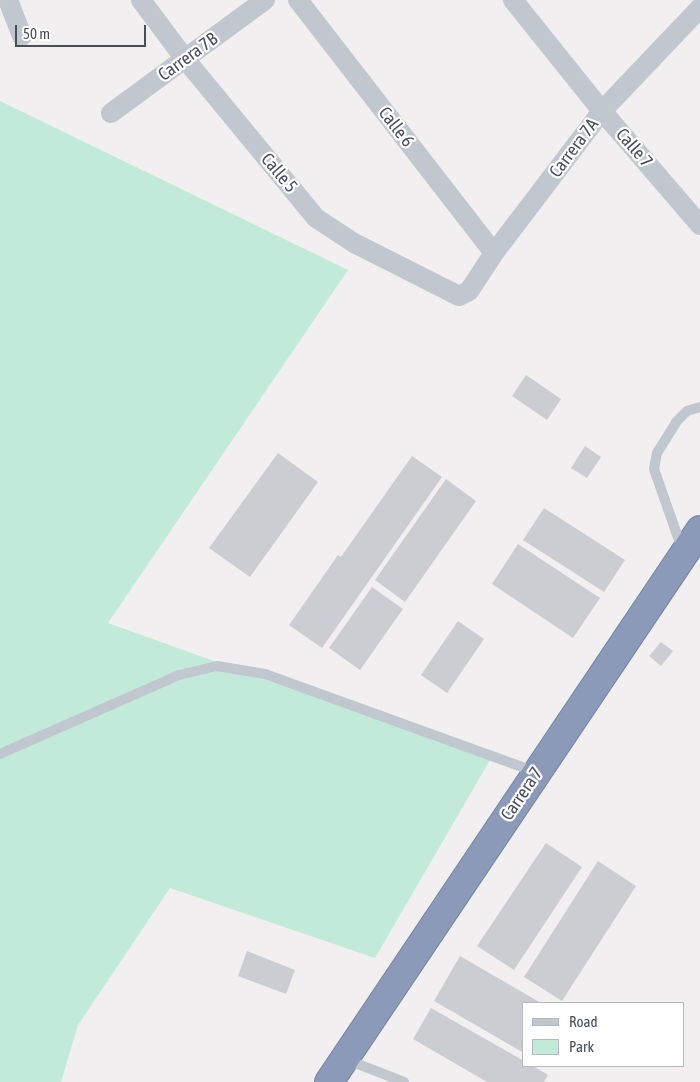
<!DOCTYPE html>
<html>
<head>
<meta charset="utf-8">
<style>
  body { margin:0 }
  #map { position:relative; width:700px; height:1082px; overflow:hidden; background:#f1efef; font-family:"Asap Condensed",sans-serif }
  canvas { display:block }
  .legend { position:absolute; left:522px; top:1002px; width:162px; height:65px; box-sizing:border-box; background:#fff; border:1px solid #b6b9bd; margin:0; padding:6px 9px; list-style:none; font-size:15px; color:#494f5a }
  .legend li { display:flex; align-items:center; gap:10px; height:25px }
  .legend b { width:25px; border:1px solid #b6b9bd }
  .scale { position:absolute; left:15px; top:25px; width:131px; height:22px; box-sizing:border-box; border:2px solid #494f5a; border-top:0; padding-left:6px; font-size:15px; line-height:18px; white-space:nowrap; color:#494f5a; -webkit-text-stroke:4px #fff; paint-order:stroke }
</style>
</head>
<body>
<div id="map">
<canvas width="700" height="1082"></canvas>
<ul class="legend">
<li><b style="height:6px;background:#c1c7cf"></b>Road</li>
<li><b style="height:14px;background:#c1ebd8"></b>Park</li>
</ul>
<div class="scale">50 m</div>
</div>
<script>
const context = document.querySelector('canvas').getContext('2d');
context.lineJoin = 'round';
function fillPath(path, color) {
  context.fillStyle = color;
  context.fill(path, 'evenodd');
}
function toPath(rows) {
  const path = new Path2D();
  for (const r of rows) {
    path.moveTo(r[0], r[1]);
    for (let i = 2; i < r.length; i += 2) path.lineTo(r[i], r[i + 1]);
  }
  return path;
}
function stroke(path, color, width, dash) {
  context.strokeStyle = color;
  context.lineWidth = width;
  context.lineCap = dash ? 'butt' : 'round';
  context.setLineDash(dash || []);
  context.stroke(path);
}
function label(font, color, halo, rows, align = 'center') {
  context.font = font + ' "Asap Condensed",sans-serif';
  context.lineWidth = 4.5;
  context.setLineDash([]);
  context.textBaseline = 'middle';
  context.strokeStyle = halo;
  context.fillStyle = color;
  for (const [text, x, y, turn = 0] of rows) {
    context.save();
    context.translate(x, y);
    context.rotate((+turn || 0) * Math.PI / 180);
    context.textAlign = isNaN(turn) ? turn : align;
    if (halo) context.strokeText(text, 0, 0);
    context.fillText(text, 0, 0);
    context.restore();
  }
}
const green = toPath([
  [0,101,348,270,108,623,490,760,375,958,170,888,78,1025,61,1082,0,1082]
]);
const building = toPath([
  [526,375,561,399,547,420,512,396],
  [585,446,601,457,587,478,571,468],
  [278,453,318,482,250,577,209,548],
  [412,456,442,477,322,648,289,625,338,555,341,557],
  [446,479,476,501,405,602,375,580],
  [544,508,625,560,604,592,523,540],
  [518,544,600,598,573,638,492,584],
  [372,587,403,609,360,670,329,648],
  [458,621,484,639,447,693,421,675],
  [661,642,673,651,661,666,649,656],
  [546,843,582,867,514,970,477,946],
  [598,861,636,886,562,1001,524,977],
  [247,951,295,970,286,994,238,976],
  [460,956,541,1003,524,1003,524,1053,434,1001],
  [431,1008,524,1061,524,1066,533,1066,548,1075,544,1082,487,1082,413,1039]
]);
const lane = toPath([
  [682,549,654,469,657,453,677,421,687,411,700,407],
  [0,754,179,675,217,666,265,674,536,772],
  [345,1059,404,1082]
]);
const street = toPath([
  [8,0,22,36],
  [141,0,185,59,316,218,354,243,459,296,469,291,494,253,602,111,700,8],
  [298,0,494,253],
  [513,0,602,111,700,225],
  [111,113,265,0]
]);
const highway = toPath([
  [329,1082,700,530]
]);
const streetNames = [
  ["Carrera 7B",188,57,-36],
  ["Calle 6",396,127,52],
  ["Carrera 7A",574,148,-53],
  ["Calle 7",634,148,49],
  ["Calle 5",279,173,50],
  ["Carrera 7",522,794,-56]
];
fillPath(green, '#c1ebd8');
fillPath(building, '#cccdd3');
stroke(highway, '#7685a5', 30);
stroke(lane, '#c1c7cf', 10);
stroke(street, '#c1c7cf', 20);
stroke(highway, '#8b9ab9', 28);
label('18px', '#494f5a', '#fff', streetNames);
</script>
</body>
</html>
